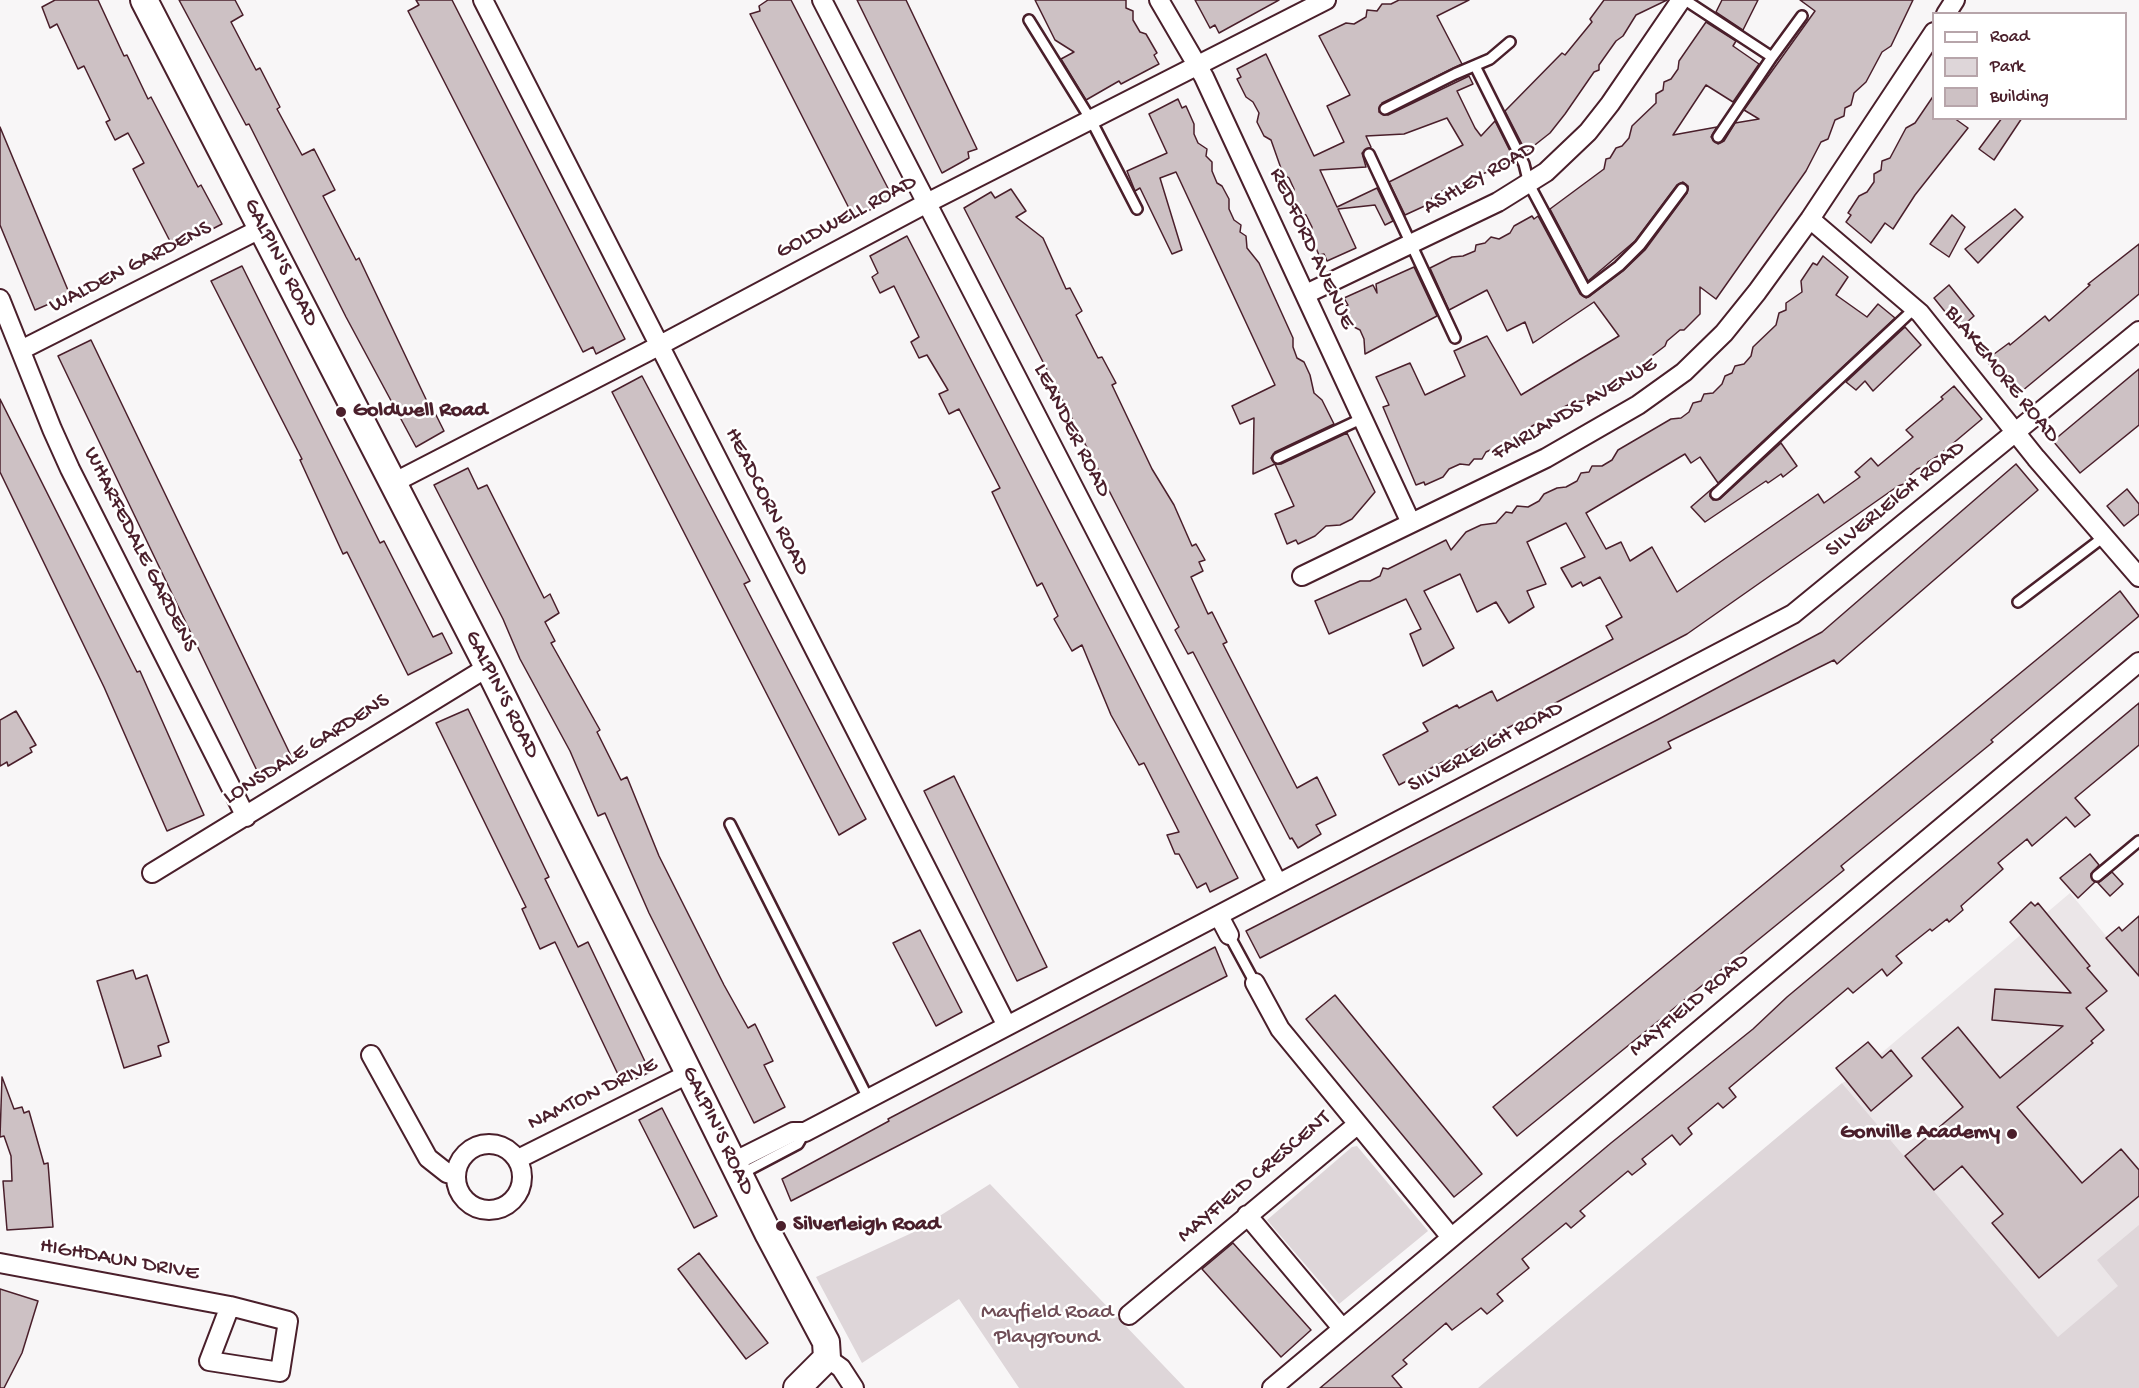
<!DOCTYPE html>
<html>
<head>
<meta charset="utf-8">
<style>
  body { margin:0 }
  #map { position:relative; width:2139px; height:1388px; overflow:hidden; background:#f8f6f7; font-family:"Gochi Hand",sans-serif }
  canvas { display:block }
  .legend { position:absolute; left:1932px; top:12px; width:195px; height:108px; box-sizing:border-box; background:#fff; border:2px solid #b7a5aa; margin:0; padding:8px 10px; list-style:none; font-size:18px; color:#4a1f2b }
  .legend li { display:flex; align-items:center; gap:12px; height:30px }
  .legend b { width:30px; border:2px solid #b7a5aa }
</style>
</head>
<body>
<div id="map">
<canvas width="2139" height="1388"></canvas>
<ul class="legend">
<li><b style="height:8px;background:#fff"></b>Road</li>
<li><b style="height:16px;background:#ded6d9"></b>Park</li>
<li><b style="height:16px;background:#cdc1c4"></b>Building</li>
</ul>
</div>
<script>
const context = document.querySelector('canvas').getContext('2d');
context.lineJoin = 'round';
function fillPath(path, color) {
  context.fillStyle = color;
  context.fill(path, 'evenodd');
}
function toPath(rows) {
  const path = new Path2D();
  for (const r of rows) {
    if (r.length === 3) {
      path.moveTo(r[0] + r[2], r[1]);
      path.arc(r[0], r[1], r[2], 0, 2 * Math.PI);
      continue;
    }
    path.moveTo(r[0], r[1]);
    for (let i = 2; i < r.length; i += 2) path.lineTo(r[i], r[i + 1]);
  }
  return path;
}
function stroke(path, color, width, dash) {
  context.strokeStyle = color;
  context.lineWidth = width;
  context.lineCap = dash ? 'butt' : 'round';
  context.setLineDash(dash || []);
  context.stroke(path);
}
function label(font, color, halo, rows, align = 'center') {
  context.font = font + ' "Gochi Hand",sans-serif';
  context.lineWidth = 5;
  context.setLineDash([]);
  context.textBaseline = 'middle';
  context.strokeStyle = halo;
  context.fillStyle = color;
  for (const [text, x, y, turn = 0] of rows) {
    context.save();
    context.translate(x, y);
    context.rotate((+turn || 0) * Math.PI / 180);
    context.textAlign = isNaN(turn) ? turn : align;
    if (halo) context.strokeText(text, 0, 0);
    context.fillText(text, 0, 0);
    context.restore();
  }
}
const built = toPath([
  [2070,893,2139,975,2139,1388,2101,1388,1842,1083,1852,1078]
]);
const green = toPath([
  [1842,1083,2058,1337,2118,1286,2097,1260,2139,1225,2139,1388,1478,1388],
  [1357,1146,1428,1231,1339,1304,1267,1220,1352,1147],
  [990,1184,1185,1388,1019,1388,959,1299,862,1363,816,1277,916,1231]
]);
const building = toPath([
  [55,0,98,0,124,56,127,55,148,99,151,97,198,187,201,185,222,224,174,249,133,169,144,163,128,133,115,140,106,122,110,120,84,66,78,69,57,24,50,28,42,7,55,0],
  [179,0,235,0,243,15,231,22,256,70,260,68,280,107,277,109,302,155,314,149,335,190,323,196,356,260,359,258,433,414,435,413,444,431,416,447,346,317,249,124,246,125,179,0],
  [416,0,452,0,625,339,596,354,593,347,583,352,408,11,419,5,416,0],
  [768,0,791,0,893,198,854,218,750,14,760,11,759,6,768,0],
  [857,0,906,0,977,149,968,152,969,158,942,173,857,0],
  [1035,0,1126,0,1126,8,1133,11,1133,20,1140,32,1146,34,1157,53,1154,55,1159,64,1121,84,1119,81,1086,100,1061,59,1074,52,1055,40,1035,0],
  [1195,0,1279,0,1219,33,1215,25,1210,28,1195,0],
  [1399,0,1469,0,1437,16,1462,64,1382,103,1379,112,1388,115,1469,76,1473,84,1457,91,1475,128,1481,136,1495,121,1514,159,1491,171,1472,177,1468,183,1453,191,1446,189,1433,196,1429,204,1405,215,1389,182,1463,145,1447,118,1404,134,1366,136,1371,147,1362,153,1366,167,1320,170,1337,207,1377,188,1393,221,1385,225,1375,205,1338,209,1356,248,1327,261,1324,254,1319,255,1311,237,1312,227,1306,215,1298,213,1300,205,1293,199,1294,189,1289,178,1283,174,1271,140,1264,136,1257,122,1259,113,1253,102,1246,97,1237,79,1241,77,1237,69,1266,54,1314,156,1344,142,1327,106,1350,95,1319,36,1346,23,1354,24,1366,17,1367,10,1377,11,1382,4,1391,4,1399,0],
  [1604,0,1667,0,1636,15,1623,36,1616,41,1599,65,1599,70,1594,72,1565,114,1550,133,1526,152,1505,111,1562,53,1565,55,1592,22,1590,19,1604,0],
  [1722,0,1758,0,1743,30,1716,12,1722,0],
  [1800,0,1913,0,1891,46,1882,52,1866,82,1854,93,1851,105,1845,108,1844,116,1835,120,1828,139,1821,142,1806,171,1716,299,1700,287,1700,314,1684,330,1680,330,1667,341,1665,346,1623,378,1584,401,1574,402,1562,408,1556,417,1548,418,1546,424,1537,423,1526,430,1521,438,1514,438,1509,445,1501,445,1486,452,1482,459,1474,459,1469,465,1460,464,1449,469,1443,477,1425,485,1424,482,1416,485,1383,407,1389,405,1376,377,1410,363,1425,395,1465,376,1454,351,1487,336,1521,395,1619,336,1594,302,1533,343,1525,322,1507,331,1487,290,1449,310,1430,268,1452,257,1463,256,1475,251,1476,245,1485,243,1491,237,1499,239,1510,233,1514,226,1532,216,1534,219,1538,216,1580,294,1586,298,1590,296,1623,271,1645,250,1687,193,1688,186,1683,182,1677,185,1635,241,1588,281,1550,209,1604,169,1606,159,1610,158,1616,148,1622,146,1629,138,1632,126,1656,103,1656,94,1663,90,1664,82,1671,79,1678,69,1679,61,1706,22,1736,41,1733,46,1759,64,1733,102,1706,85,1673,135,1717,127,1711,137,1718,144,1724,141,1735,123,1759,119,1744,110,1815,11,1800,0],
  [1934,95,1934,118,1954,118,1968,128,1915,195,1893,229,1885,223,1871,243,1846,222,1851,215,1848,213,1859,196,1867,192,1874,182,1874,174,1881,170,1882,161,1890,158,1906,128,1915,123,1934,95],
  [1178,99,1182,108,1186,106,1194,124,1194,134,1198,143,1207,149,1206,156,1212,162,1212,171,1217,183,1222,186,1229,199,1229,209,1234,220,1241,225,1240,232,1246,236,1247,248,1259,263,1293,338,1293,347,1297,358,1304,362,1310,375,1314,393,1322,400,1334,424,1275,452,1271,458,1275,464,1253,474,1254,418,1240,424,1232,406,1275,385,1176,172,1160,178,1182,250,1172,254,1140,188,1135,191,1127,171,1167,153,1149,114,1178,99],
  [2002,118,2022,118,1994,160,1979,149,2002,118],
  [0,127,70,295,35,310,0,225,0,127],
  [1011,189,1026,211,1016,217,1043,238,1066,289,1070,288,1082,311,1076,315,1098,358,1102,357,1116,383,1112,385,1152,469,1174,505,1192,546,1196,544,1205,560,1199,562,1203,571,1191,577,1208,614,1212,612,1227,642,1223,644,1297,788,1317,777,1336,815,1316,825,1321,834,1298,848,1292,838,1290,839,1193,652,1188,654,1175,630,1179,627,964,208,991,192,995,198,1011,189],
  [2015,209,2023,217,1978,263,1965,249,2015,209],
  [1952,215,1965,227,1949,257,1930,244,1952,215],
  [907,236,1238,878,1210,892,1206,883,1197,888,1179,854,1175,854,1167,835,1179,832,1144,763,1139,765,1111,715,1082,645,1072,651,1054,619,1058,616,1042,583,1037,586,992,492,1000,488,959,409,949,414,939,394,948,390,927,355,919,358,911,342,919,337,894,286,880,293,872,277,878,273,870,256,907,236],
  [2139,244,2139,294,2016,396,1986,360,2009,343,2010,345,2045,316,2049,321,2090,285,2088,284,2139,244],
  [1823,256,1848,277,1836,295,1867,317,1878,304,1895,318,1718,483,1700,457,1691,463,1685,454,1586,513,1606,549,1621,542,1630,561,1652,547,1677,592,1818,494,1824,503,1860,477,1855,472,1871,458,1878,466,1913,437,1906,430,1943,399,1941,397,1954,386,1982,419,1938,456,1928,462,1926,466,1917,469,1909,476,1904,484,1898,486,1687,634,1399,785,1383,755,1428,731,1423,723,1457,705,1459,708,1492,691,1497,701,1613,639,1606,626,1622,617,1600,577,1583,586,1581,582,1572,587,1561,568,1585,557,1566,523,1527,542,1546,584,1527,591,1534,607,1509,623,1496,602,1477,612,1460,574,1424,591,1454,648,1423,666,1410,634,1421,629,1406,599,1329,634,1315,601,1360,581,1370,581,1380,576,1383,568,1388,569,1446,540,1451,550,1466,532,1481,525,1496,523,1506,512,1512,513,1517,506,1528,507,1539,501,1544,494,1557,488,1566,487,1577,481,1581,473,1589,472,1592,466,1602,466,1612,460,1618,450,1671,419,1681,418,1689,412,1693,403,1701,401,1704,394,1713,393,1722,384,1725,376,1732,373,1735,366,1744,364,1751,356,1753,347,1776,325,1779,313,1786,310,1786,303,1802,292,1801,281,1813,263,1817,265,1823,256],
  [242,266,380,543,384,541,433,637,442,633,452,653,408,675,347,552,343,554,300,460,302,459,211,281,242,266],
  [1414,267,1437,316,1365,354,1364,339,1360,330,1352,326,1344,307,1348,305,1344,298,1373,285,1377,293,1376,284,1414,267],
  [1949,285,1974,316,1959,329,1934,298,1949,285],
  [1905,327,1921,345,1873,391,1865,381,1856,390,1846,382,1905,327],
  [91,340,293,760,260,777,58,356,91,340],
  [2139,369,2139,425,2080,473,2053,441,2139,369],
  [642,376,750,581,744,584,866,819,839,835,612,392,642,376],
  [0,399,137,672,140,671,204,815,167,831,104,687,0,472,0,399],
  [1347,433,1375,492,1352,519,1340,525,1326,526,1315,536,1298,544,1296,540,1287,544,1275,514,1294,506,1275,464,1281,464,1347,433],
  [1781,443,1797,466,1783,477,1781,474,1768,483,1766,481,1705,522,1691,507,1714,487,1710,496,1713,500,1720,499,1781,443],
  [2016,464,2038,490,1837,664,1834,660,1668,742,1671,748,1260,958,1246,931,1657,720,1822,632,2016,464],
  [468,468,478,489,487,485,544,598,550,594,559,613,545,622,555,641,551,643,600,730,597,732,621,780,627,777,659,856,724,985,748,1028,755,1024,773,1061,764,1065,785,1107,754,1123,649,913,605,813,598,816,570,751,520,659,503,619,434,485,468,468],
  [2127,489,2139,504,2139,514,2124,526,2107,506,2127,489],
  [2120,591,2139,616,1991,740,1993,742,1841,866,1844,870,1517,1136,1493,1107,2120,591],
  [2139,703,2139,745,2075,798,2090,815,2075,827,2066,817,2032,846,2027,839,1998,863,2003,869,1961,906,1963,910,1949,922,1947,919,1932,931,1930,929,1896,956,1902,963,1887,976,1882,969,1853,993,1848,988,1729,1088,1736,1097,1723,1108,1718,1103,1688,1128,1692,1134,1680,1145,1672,1135,1642,1159,1646,1164,1632,1175,1628,1171,1580,1211,1585,1216,1571,1228,1566,1223,1522,1259,1529,1268,1497,1294,1503,1301,1487,1314,1481,1308,1452,1330,1446,1323,1403,1360,1407,1364,1392,1376,1402,1388,1320,1388,1611,1143,1753,1029,1787,997,2139,703],
  [468,709,549,877,545,879,578,947,588,942,650,1072,623,1085,555,942,540,949,522,909,526,907,436,723,468,709],
  [16,711,36,745,30,748,32,752,8,766,7,762,0,766,0,720,16,711],
  [954,776,1047,967,1017,981,924,791,954,776],
  [2090,854,2099,865,2091,874,2095,882,2078,898,2060,878,2090,854],
  [2112,872,2123,884,2110,896,2098,883,2112,872],
  [2031,902,2035,906,2038,903,2090,966,2087,968,2107,991,2086,1008,2104,1030,2091,1041,2093,1043,2017,1107,2082,1183,2121,1149,2139,1170,2139,1196,2039,1278,1992,1223,2003,1214,1962,1166,1934,1190,1905,1156,1963,1107,1922,1058,1958,1027,2000,1078,2063,1026,1992,1020,1995,989,2071,993,2010,922,2031,902],
  [2139,916,2139,976,2106,938,2119,927,2122,931,2139,916],
  [920,930,962,1012,936,1026,893,943,920,930],
  [1215,947,1227,976,791,1201,782,1179,889,1121,888,1119,1215,947],
  [133,970,136,979,147,975,169,1042,158,1046,161,1056,124,1068,97,981,133,970],
  [1335,995,1482,1174,1454,1197,1306,1019,1335,995],
  [1868,1042,1882,1058,1891,1050,1912,1076,1871,1111,1836,1068,1868,1042],
  [2,1077,14,1109,22,1107,24,1113,29,1111,44,1164,48,1163,53,1227,7,1230,3,1181,12,1181,11,1156,4,1136,0,1137,2,1077],
  [662,1108,717,1216,694,1228,639,1120,662,1108],
  [1233,1243,1311,1330,1281,1357,1202,1269,1233,1243],
  [699,1253,768,1343,746,1359,678,1269,699,1253],
  [0,1289,38,1301,22,1353,4,1388,0,1388,0,1289]
]);
const lane = toPath([
  [1685,0,1772,57,1802,16],
  [1029,20,1091,120,1137,209],
  [1475,66,1524,164,1529,184,1586,291,1619,266,1640,245,1682,189],
  [1385,109,1455,74,1490,59,1510,42],
  [1718,137,1772,57],
  [1369,154,1455,338],
  [1278,458,1363,418],
  [1716,494,1915,308],
  [2018,602,2105,536],
  [730,824,868,1098],
  [2097,876,2139,841],
  [1229,935,1255,983],
  [741,1174,798,1144,805,1132]
]);
const street = toPath([
  [483,0,1007,1026],
  [822,0,1278,884],
  [1159,0,1204,77,1411,523],
  [1946,14,1955,0],
  [1810,219,1920,313,2036,458,2139,577],
  [1306,294,1498,202,1546,172,1588,132,1610,104,1681,0],
  [0,299,52,429,70,469,246,817],
  [21,350,262,228],
  [393,483,647,352,927,203,1326,0],
  [1302,576,1546,458,1638,405,1684,372,1724,333,1757,292,1810,219,1934,32],
  [152,873,488,667],
  [1219,916,1229,935],
  [1255,983,1280,1029,1450,1236],
  [371,1055,428,1158,447,1173,455,1175],
  [489,1177,33],
  [518,1159,690,1073],
  [733,1162,793,1132,805,1132,1793,614,2139,331],
  [1247,1215,1342,1328],
  [0,1263,230,1306,288,1321,280,1372,209,1361,230,1306],
  [1129,1315,1358,1124],
  [827,1358,841,1368,854,1388],
  [1272,1388,2139,662]
]);
const secondary = toPath([
  [144,0,488,667,769,1235,826,1342,827,1358,797,1388]
]);
const markers = [
  [341,412,6,"#4a1f2b"],
  [2012,1134,6,"#4a1f2b"],
  [781,1226,6,"#4a1f2b"]
];
const streetNames = [
  ["ASHLEY ROAD",1480,179,-30],
  ["GOLDWELL ROAD",847,218,-28],
  ["REDFORD AVENUE",1311,249,65],
  ["GALPIN'S ROAD",280,263,63],
  ["WALDEN GARDENS",131,268,-27],
  ["BLAKEMORE ROAD",2001,375,51],
  ["FAIRLANDS AVENUE",1575,410,-30],
  ["LEANDER ROAD",1071,431,63],
  ["SILVERLEIGH ROAD",1896,500,-39],
  ["HEADCORN ROAD",766,502,63],
  ["WHARFEDALE GARDENS",139,550,63],
  ["GALPIN'S ROAD",501,695,63],
  ["SILVERLEIGH ROAD",1486,748,-28],
  ["LONSDALE GARDENS",307,750,-32],
  ["MAYFIELD ROAD",1690,1006,-40],
  ["NAMTON DRIVE",593,1095,-26],
  ["GALPIN'S ROAD",717,1131,64],
  ["MAYFIELD CRESCENT",1255,1178,-40],
  ["HIGHDAUN DRIVE",119,1261,10]
];
const poiNames = [
  ["Goldwell Road",353,412],
  ["Gonville Academy",2000,1134,"right"],
  ["Silverleigh Road",793,1226]
];
const parkNames = [
  ["Mayfield Road",1047,1314],
  ["Playground",1047,1339]
];
fillPath(built, '#ebe6e8');
fillPath(green, '#ded6d9');
fillPath(building, '#cdc1c4');
stroke(building, '#4a1f2b', 1.5);
stroke(lane, '#4a1f2b', 14);
stroke(street, '#4a1f2b', 22);
stroke(secondary, '#4a1f2b', 30);
stroke(lane, '#fff', 9);
stroke(street, '#fff', 18);
stroke(secondary, '#fff', 26);
for (const [x, y, r, color] of markers) {
  const dot = new Path2D();
  dot.arc(x, y, r, 0, 2 * Math.PI);
  context.fillStyle = color;
  context.fill(dot);
  stroke(dot, '#fff', 2);
}
label('22px', '#4a1f2b', '#fff', streetNames);
label('bold 22px', '#4a1f2b', '#fff', poiNames, 'left');
label('22px', '#6f4d56', '#fff', parkNames);
</script>
</body>
</html>
